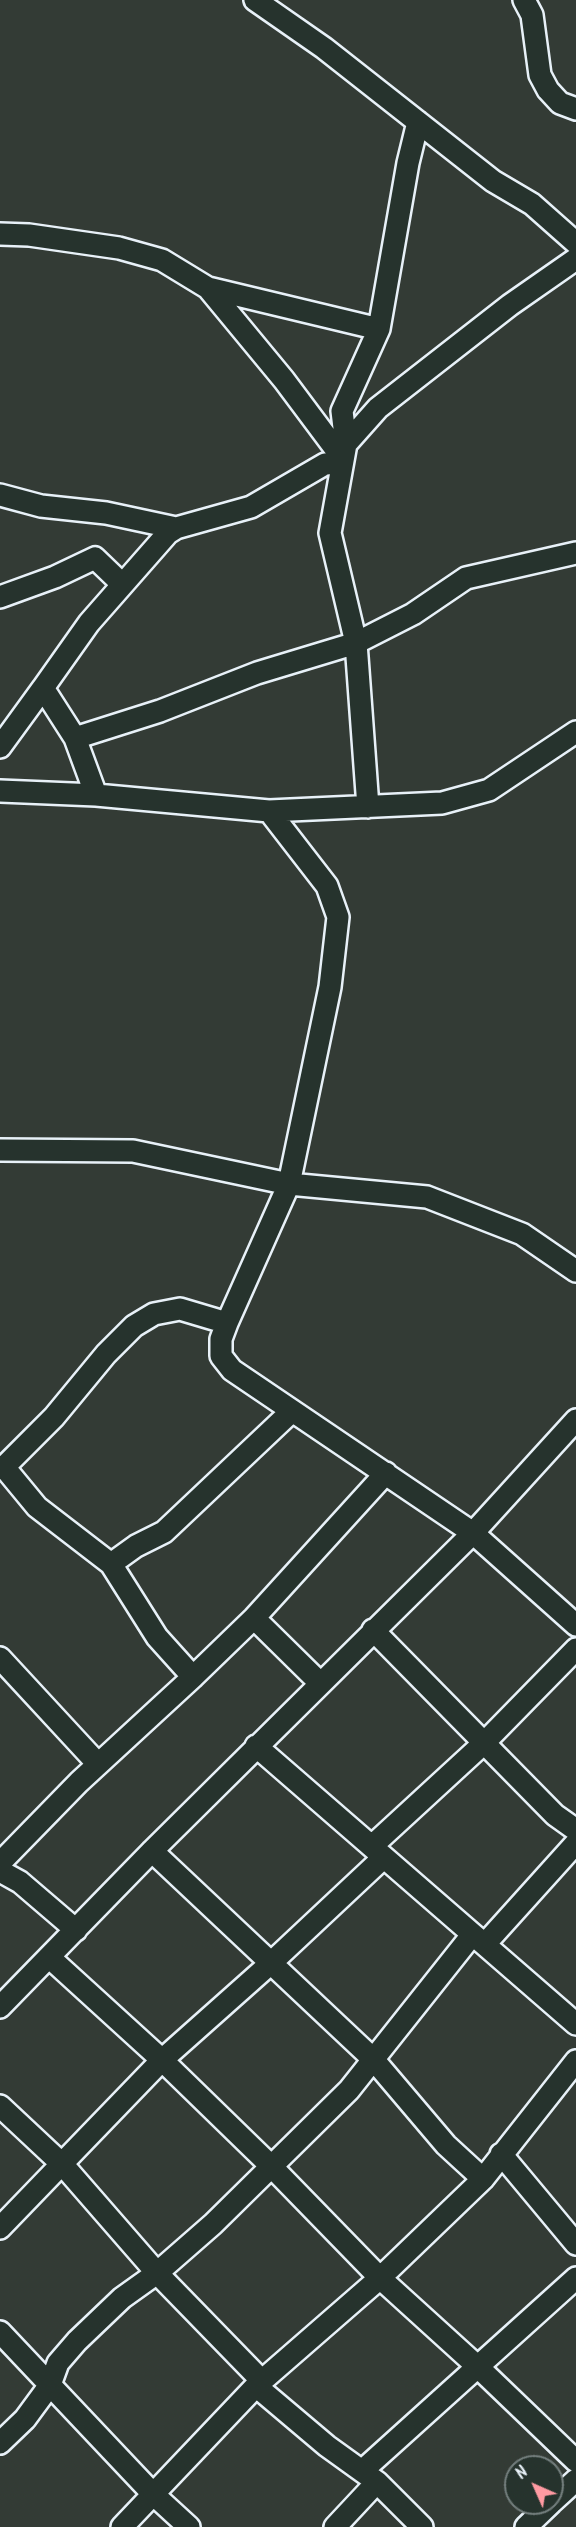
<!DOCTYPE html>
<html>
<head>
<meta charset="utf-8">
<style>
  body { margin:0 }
  #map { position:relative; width:576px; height:2527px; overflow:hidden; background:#333b35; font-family:Kalam,sans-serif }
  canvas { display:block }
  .north { position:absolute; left:504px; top:2455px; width:60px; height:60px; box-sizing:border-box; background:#26332d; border:2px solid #747f7e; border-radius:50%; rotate:315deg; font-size:16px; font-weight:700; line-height:24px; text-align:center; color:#e8f1f8 }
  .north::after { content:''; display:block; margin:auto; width:21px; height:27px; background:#ff9aa2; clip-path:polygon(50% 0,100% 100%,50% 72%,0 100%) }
</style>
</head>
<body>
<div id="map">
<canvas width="576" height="2527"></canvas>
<div class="north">N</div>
</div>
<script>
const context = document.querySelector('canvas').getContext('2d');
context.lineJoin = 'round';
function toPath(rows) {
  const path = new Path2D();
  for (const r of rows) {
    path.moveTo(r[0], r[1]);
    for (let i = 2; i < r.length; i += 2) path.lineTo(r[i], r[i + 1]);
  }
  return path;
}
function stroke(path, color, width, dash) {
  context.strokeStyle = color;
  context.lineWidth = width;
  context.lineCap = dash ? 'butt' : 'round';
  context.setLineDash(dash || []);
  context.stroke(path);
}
const minor = toPath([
  [255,0,324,48,493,181,532,204,576,243],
  [524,0,532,15,540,75,548,90,560,103,576,109],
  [0,234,29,235,119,248,162,260,208,288,284,380,343,459],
  [208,288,379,329],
  [346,444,342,411,379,329,408,163,418,122],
  [0,495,41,506,106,513,176,528],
  [0,597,55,577,95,558,122,584],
  [75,738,160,711,257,673,356,643,413,614,466,578,576,553],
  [0,747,43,688],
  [0,791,96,795,269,811,442,803,489,790,576,732],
  [96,795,75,738,43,688,89,623,168,533,176,528,251,507,325,464,342,463],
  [368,807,356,643,330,533,346,444,378,408,510,305,576,259],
  [269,811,327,886,338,917,330,987,289,1184,227,1323,221,1339,221,1356,232,1370,473,1533,576,1625],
  [0,1150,133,1151,289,1184,427,1197,522,1234,576,1271],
  [111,1564,136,1546,164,1532,292,1411],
  [254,1618,320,1683],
  [373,1630,555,1815,576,1830],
  [0,1658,98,1764],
  [193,1677,157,1637,111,1564,37,1507,4,1467,54,1417,106,1354,134,1326,154,1314,180,1309,227,1323],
  [256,1746,576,2024],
  [372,1846,484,1743,576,1649],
  [152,1851,373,2059,446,2145,483,2179],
  [0,1863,79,1782,193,1677,254,1618,386,1473],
  [0,1871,20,1882,76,1930],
  [485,1944,576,1843],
  [49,1957,162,2060,272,2167,380,2278,478,2367,576,2461],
  [0,2007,152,1851,473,1533,576,1420],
  [0,2106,63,2165,157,2273,262,2381],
  [501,2154,576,2244],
  [0,2228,162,2060,271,1963,383,1858],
  [0,2332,153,2494,189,2527],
  [256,2386,327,2446,377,2482,422,2527],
  [0,2443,25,2419,50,2385,58,2363,77,2341,122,2298,157,2273,213,2224,349,2090,472,1935],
  [362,2471,576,2278],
  [552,2502,576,2480],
  [122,2527,256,2386,380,2278,483,2179,576,2061],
  [335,2527,377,2482],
  [526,2527,551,2503]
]);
stroke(minor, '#e8f1f8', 26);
stroke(minor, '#26332d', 21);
</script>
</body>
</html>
